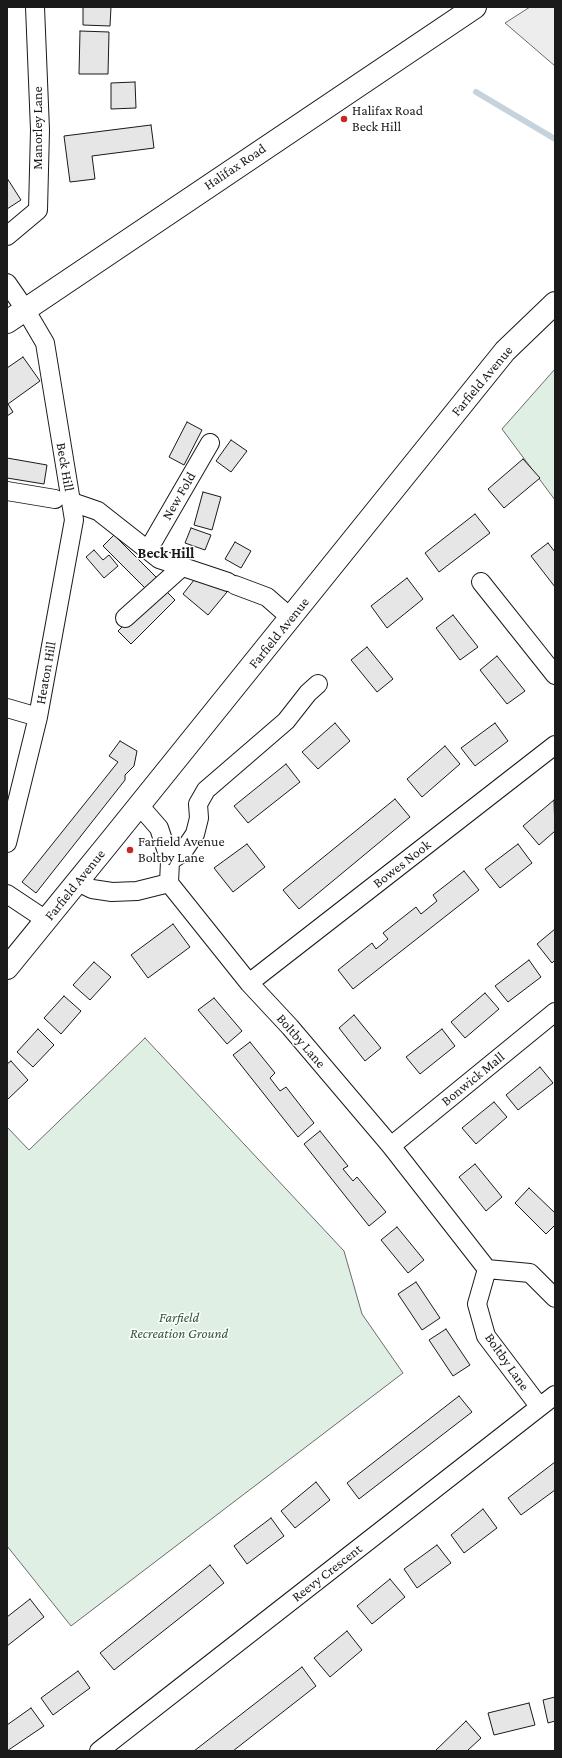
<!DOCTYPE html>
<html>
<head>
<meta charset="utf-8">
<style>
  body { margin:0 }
  #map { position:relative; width:562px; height:1758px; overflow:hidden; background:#fff; font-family:"Crimson Pro",serif }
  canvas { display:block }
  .frame { position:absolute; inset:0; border:8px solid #1a1a1a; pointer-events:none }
</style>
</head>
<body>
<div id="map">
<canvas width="562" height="1758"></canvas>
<div class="frame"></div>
</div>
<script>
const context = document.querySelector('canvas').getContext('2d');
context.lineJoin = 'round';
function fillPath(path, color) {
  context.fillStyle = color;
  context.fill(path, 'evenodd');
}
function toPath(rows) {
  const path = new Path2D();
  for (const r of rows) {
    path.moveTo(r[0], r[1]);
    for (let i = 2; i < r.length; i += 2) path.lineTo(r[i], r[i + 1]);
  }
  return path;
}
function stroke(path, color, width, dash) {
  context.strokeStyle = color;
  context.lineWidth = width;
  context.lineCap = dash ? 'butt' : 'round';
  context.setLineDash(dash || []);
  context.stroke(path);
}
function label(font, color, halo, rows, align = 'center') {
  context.font = font + ' "Crimson Pro",serif';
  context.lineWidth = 3;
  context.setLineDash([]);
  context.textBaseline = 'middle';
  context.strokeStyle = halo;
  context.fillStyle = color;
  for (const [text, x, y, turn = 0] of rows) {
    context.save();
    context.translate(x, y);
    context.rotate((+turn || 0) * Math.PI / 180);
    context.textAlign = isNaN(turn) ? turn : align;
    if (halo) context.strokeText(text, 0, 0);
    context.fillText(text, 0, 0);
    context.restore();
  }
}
const green = toPath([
  [555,369,555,500,502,429,555,369],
  [145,1038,344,1251,362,1314,403,1373,71,1626,7,1546,7,1127,29,1150,145,1038]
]);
const parking = toPath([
  [530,7,555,7,555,66,505,23,530,7]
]);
const stream = toPath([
  [476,92,555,139]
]);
const building = toPath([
  [83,7,111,7,110,26,83,25,83,7],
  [80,31,109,32,108,74,79,74,80,31],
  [135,82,136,108,111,109,111,83,135,82],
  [151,125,154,148,92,156,95,179,70,182,64,136,151,125],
  [7,178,21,200,7,209,7,178],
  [23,357,40,381,8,404,13,412,7,416,7,368,23,357],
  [187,422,202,430,184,465,169,457,187,422],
  [231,440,247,451,231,472,216,461,231,440],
  [7,458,47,465,44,484,7,478,7,458],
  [523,459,540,478,504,508,488,489,523,459],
  [203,492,221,497,212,530,194,525,203,492],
  [475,514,490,533,439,572,425,553,475,514],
  [191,528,211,535,205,550,185,543,191,528],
  [114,535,157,578,146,589,103,546,114,535],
  [235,542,251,551,241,568,225,559,235,542],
  [548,543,555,552,555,587,531,556,548,543],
  [94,550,103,560,109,555,118,566,104,578,86,557,94,550],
  [198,575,212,579,227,592,208,615,183,594,198,575],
  [407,578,423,599,387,628,371,606,407,578],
  [162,587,175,600,131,644,118,631,162,587],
  [453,615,478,647,460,660,436,628,453,615],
  [367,647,393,679,377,692,351,660,367,647],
  [497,656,525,691,507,704,480,670,497,656],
  [335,723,350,741,318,769,302,752,335,723],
  [495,723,508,741,475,766,461,748,495,723],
  [120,741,137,751,134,766,125,775,125,780,36,893,22,882,118,762,109,756,120,741],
  [445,746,460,764,422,797,407,779,445,746],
  [286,764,300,782,248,823,234,806,286,764],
  [395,799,410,817,299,909,283,890,395,799],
  [554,800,555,831,539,845,523,826,554,800],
  [247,844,265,867,233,892,214,868,247,844],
  [518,844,532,863,500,888,485,869,518,844],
  [464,871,479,890,353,989,338,970,372,943,376,949,388,939,383,933,416,907,421,914,437,901,433,895,464,871],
  [173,924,190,947,148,978,131,955,173,924],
  [555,929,555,960,552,963,537,944,555,929],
  [529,960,541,977,508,1002,495,986,529,960],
  [94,962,111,977,90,1000,73,985,94,962],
  [485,993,499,1009,465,1038,451,1022,485,993],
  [64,996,81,1011,61,1034,44,1018,64,996],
  [214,998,242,1031,227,1044,198,1010,214,998],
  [354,1015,381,1048,365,1061,339,1028,354,1015],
  [38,1029,54,1045,33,1067,17,1052,38,1029],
  [442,1029,455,1046,420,1074,406,1057,442,1029],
  [250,1042,275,1073,270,1078,280,1091,286,1087,314,1123,298,1137,233,1055,250,1042],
  [11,1061,28,1080,7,1100,7,1064,11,1061],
  [540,1067,553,1083,518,1110,506,1095,540,1067],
  [494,1102,507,1117,476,1144,462,1128,494,1102],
  [320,1131,348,1166,343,1169,353,1181,357,1177,386,1212,369,1226,304,1144,320,1131],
  [475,1164,502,1197,486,1211,459,1177,475,1164],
  [529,1188,555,1213,555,1225,546,1234,515,1203,529,1188],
  [397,1227,424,1260,408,1273,381,1240,397,1227],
  [416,1282,440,1318,422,1330,398,1294,416,1282],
  [446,1329,470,1365,453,1376,429,1340,446,1329],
  [459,1396,472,1412,359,1499,347,1483,459,1396],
  [555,1462,555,1490,521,1515,508,1498,555,1462],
  [316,1482,330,1500,295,1528,281,1511,316,1482],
  [483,1509,497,1528,464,1553,451,1535,483,1509],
  [271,1518,284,1536,247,1564,234,1546,271,1518],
  [437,1545,451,1563,417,1588,404,1569,437,1545],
  [210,1565,224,1583,114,1670,100,1653,210,1565],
  [390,1579,405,1597,372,1624,357,1606,390,1579],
  [30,1599,44,1617,7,1646,7,1617,30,1599],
  [347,1631,362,1650,330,1677,314,1658,347,1631],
  [302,1667,316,1686,233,1751,194,1751,302,1667],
  [78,1671,90,1688,53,1715,41,1698,78,1671],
  [555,1697,555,1721,548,1723,543,1700,555,1697],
  [529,1703,535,1725,494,1735,488,1713,529,1703],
  [31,1708,44,1726,7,1751,7,1725,31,1708],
  [466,1721,481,1738,467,1751,435,1751,466,1721]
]);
const minor = toPath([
  [7,236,38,210,40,130,35,7],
  [7,283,25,309,45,343,74,520,38,717,7,843],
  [7,491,55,499],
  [72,502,98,511,159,559,228,582],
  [148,550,210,443],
  [481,582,555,675],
  [235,585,267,597,291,618],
  [125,618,183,566],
  [7,708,38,717],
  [139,805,159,828,170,861,169,883,249,983,290,1027,391,1146,487,1269,530,1273,555,1298],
  [170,861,182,853,195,834,199,818,198,804,206,790,286,721,308,693,318,684],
  [78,882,92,889,112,892,137,891,169,883],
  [7,894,46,920],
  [249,983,555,745],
  [391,1146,555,1012],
  [487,1269,477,1304,486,1336,539,1406],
  [99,1751,555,1395]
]);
const tertiary = toPath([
  [7,968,112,839,505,351,555,303]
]);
const trunk = toPath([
  [7,322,475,7]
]);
const markers = [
  [344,119,4,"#c62828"],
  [130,850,4,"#c62828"]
];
const poiNames = [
  ["Halifax Road",352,111],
  ["Beck Hill",352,127],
  ["Farfield Avenue",138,842],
  ["Boltby Lane",138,858]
];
const streetNames = [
  ["Manorley Lane",38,128,-90],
  ["Halifax Road",235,167,-34],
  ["Farfield Avenue",482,381,-50],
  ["Beck Hill",65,467,80],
  ["New Fold",179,496,-60],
  ["Farfield Avenue",279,633,-51],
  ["Heaton Hill",46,673,-80],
  ["Bowes Nook",402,864,-38],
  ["Farfield Avenue",75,885,-51],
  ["Boltby Lane",301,1041,49],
  ["Bonwick Mall",473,1079,-39],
  ["Boltby Lane",507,1362,55],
  ["Reevy Crescent",327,1573,-38]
];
const parkNames = [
  ["Farfield",179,1318],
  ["Recreation Ground",179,1334]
];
const neighbourhoodNames = [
  ["Beck Hill",166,553]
];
fillPath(green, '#e0efe3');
stroke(green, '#6a6a6a', 1);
fillPath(parking, '#ededed');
stroke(parking, '#6a6a6a', 1);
stroke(stream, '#c6d2dc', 6);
fillPath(building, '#e6e6e6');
stroke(building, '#1a1a1a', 1);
stroke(minor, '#1a1a1a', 20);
stroke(tertiary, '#1a1a1a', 24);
stroke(trunk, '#1a1a1a', 24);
stroke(minor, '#fff', 18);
stroke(tertiary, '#fff', 22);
stroke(trunk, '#fff', 22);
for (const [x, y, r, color] of markers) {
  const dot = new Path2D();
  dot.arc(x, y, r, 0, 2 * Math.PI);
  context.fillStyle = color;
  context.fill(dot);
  stroke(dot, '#fff', 1.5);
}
label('14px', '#1a1a1a', '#fff', poiNames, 'left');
label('14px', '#1a1a1a', '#fff', streetNames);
label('italic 14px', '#2b5a34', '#fff', parkNames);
label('bold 15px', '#1a1a1a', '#fff', neighbourhoodNames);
</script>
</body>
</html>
